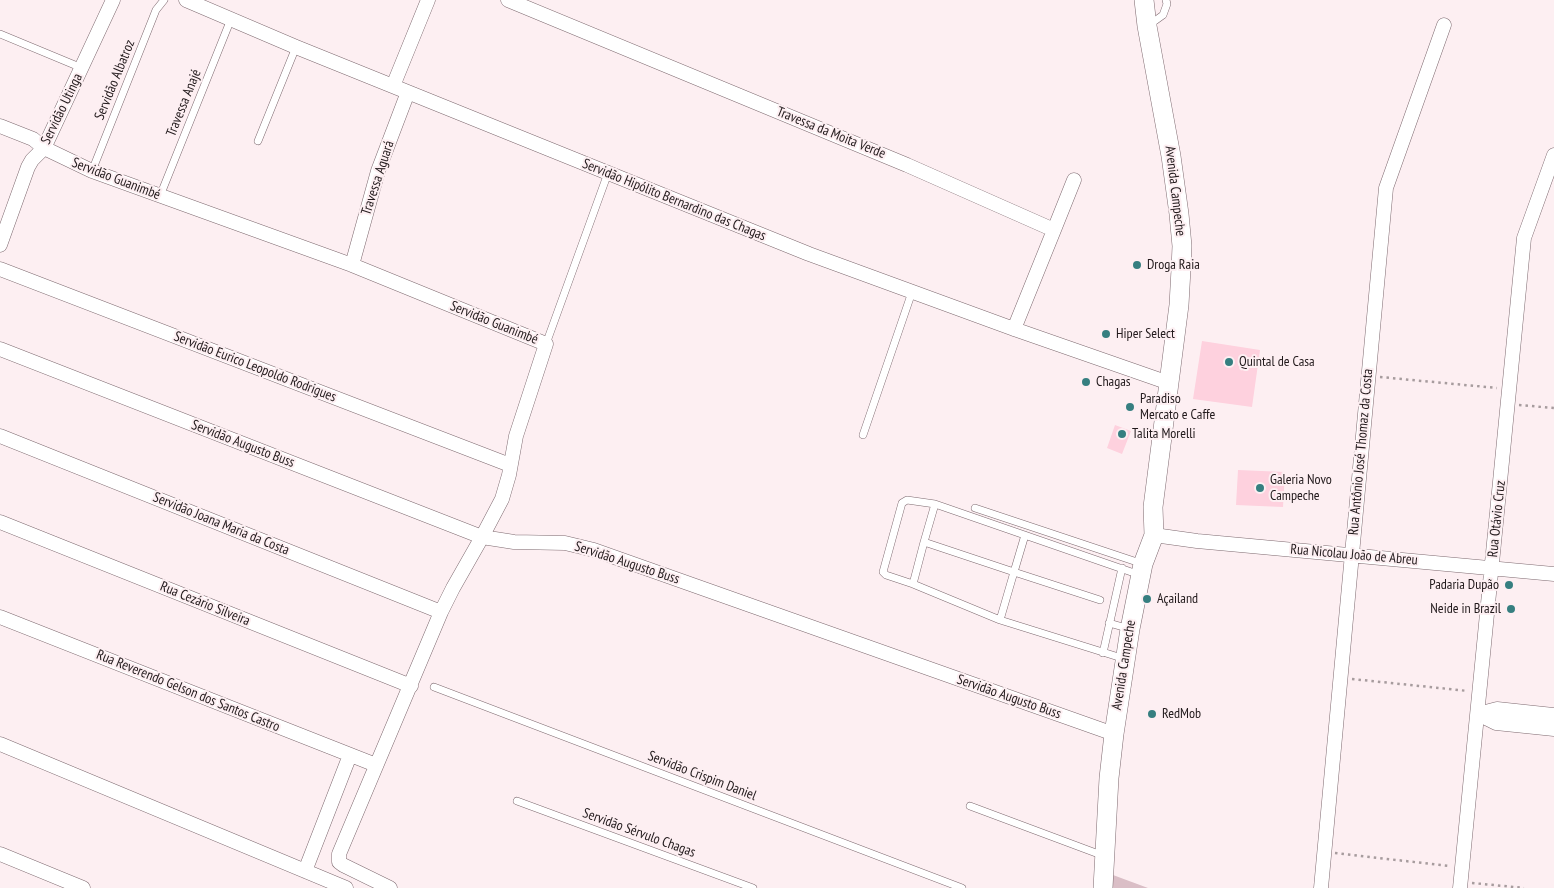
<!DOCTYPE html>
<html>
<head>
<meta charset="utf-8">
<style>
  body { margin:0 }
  canvas { display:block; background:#fdeff2 }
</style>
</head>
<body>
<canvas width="1554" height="888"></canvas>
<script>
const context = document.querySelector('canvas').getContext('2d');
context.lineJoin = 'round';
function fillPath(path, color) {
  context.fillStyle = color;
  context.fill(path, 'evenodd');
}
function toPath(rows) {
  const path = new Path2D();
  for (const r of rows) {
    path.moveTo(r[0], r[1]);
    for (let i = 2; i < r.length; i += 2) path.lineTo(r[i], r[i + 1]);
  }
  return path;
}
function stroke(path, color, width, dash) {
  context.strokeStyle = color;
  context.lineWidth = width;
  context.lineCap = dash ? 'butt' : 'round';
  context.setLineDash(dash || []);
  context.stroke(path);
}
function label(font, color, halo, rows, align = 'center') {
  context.font = font + ' "PT Sans Narrow",sans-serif';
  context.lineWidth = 4;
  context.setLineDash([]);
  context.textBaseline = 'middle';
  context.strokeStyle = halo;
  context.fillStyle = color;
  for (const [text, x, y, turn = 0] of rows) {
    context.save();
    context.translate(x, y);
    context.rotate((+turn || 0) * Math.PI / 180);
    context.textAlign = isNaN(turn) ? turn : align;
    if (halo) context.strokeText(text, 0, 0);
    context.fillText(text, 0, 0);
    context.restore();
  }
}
const green = toPath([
  [1113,875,1148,888,1113,888]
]);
const building = toPath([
  [1202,341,1260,350,1252,407,1193,399],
  [1115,425,1131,431,1122,454,1107,448],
  [1238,470,1285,472,1283,507,1236,505]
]);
const path = toPath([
  [1380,377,1497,388],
  [1519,405,1554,408],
  [1352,679,1468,691],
  [1335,853,1449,866],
  [1472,883,1524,888]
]);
const lane = toPath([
  [1149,25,1163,15,1167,4,1166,0],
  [0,34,82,68],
  [258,141,296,47],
  [92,171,156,10,164,0],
  [160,196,231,19],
  [546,344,608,173],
  [863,435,912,292],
  [935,504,1140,575],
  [975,508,1143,564],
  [1025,535,1014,572,924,542,935,504,907,500,902,503,883,572,886,575,913,584,1000,620,1125,659],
  [913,584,924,542],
  [1000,620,1014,572,1100,600],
  [1109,623,1130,629],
  [1103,653,1122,568],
  [434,687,962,888],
  [517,801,753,888],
  [970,806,1104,856]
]);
const street = toPath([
  [186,0,296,47,809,254,1014,329,1169,383],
  [508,0,907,165,1054,230,1014,329],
  [393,86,428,0],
  [0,126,33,139,44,148,92,171,352,265,546,344,516,436,509,475,502,499,482,537,453,588,441,612,339,854,339,862,343,865,390,888],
  [1054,230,1074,180],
  [0,245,28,167,32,160,44,148,113,0],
  [352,265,378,171,408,92],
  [0,269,510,465],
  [0,349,482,537,514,542,565,543,594,550,1114,734],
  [0,436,441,612],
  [0,522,411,686],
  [1154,535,1197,541,1554,574],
  [0,617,376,765],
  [1478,714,1496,723,1554,729],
  [1478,714,1497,709,1554,715],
  [0,744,346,888],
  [0,854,83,888],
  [305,871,350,755],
  [1321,888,1386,188,1444,25],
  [1460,888,1524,238,1554,155]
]);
const secondary = toPath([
  [1103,888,1109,778,1114,734,1130,629,1143,564,1154,535,1153,507,1179,305,1181,269,1182,246,1179,214,1171,156,1147,26,1144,0]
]);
const markers = [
  [1137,265,5,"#367f80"],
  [1106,334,5,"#367f80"],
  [1229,362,5,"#367f80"],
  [1086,382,5,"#367f80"],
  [1130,407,5,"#367f80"],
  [1122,434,5,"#367f80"],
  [1260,488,5,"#367f80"],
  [1509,585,5,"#367f80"],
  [1147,599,5,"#367f80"],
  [1511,609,5,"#367f80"],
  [1152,714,5,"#367f80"]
];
const streetNames = [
  ["Servidão Albatroz",115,80,-68],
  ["Travessa Anajé",184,103,-68],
  ["Servidão Utinga",62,109,-64],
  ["Travessa da Moita Verde",831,133,22],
  ["Travessa Aguará",378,178,-72],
  ["Servidão Guanimbé",116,179,21],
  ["Avenida Campeche",1175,191,83],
  ["Servidão Hipólito Bernardino das Chagas",674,200,22],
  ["Servidão Guanimbé",494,323,22],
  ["Servidão Eurico Leopoldo Rodrigues",255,367,21],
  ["Servidão Augusto Buss",243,444,21],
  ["Rua Antônio José Thomaz da Costa",1361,452,-85],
  ["Rua Otávio Cruz",1497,519,-84],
  ["Servidão Joana Maria da Costa",221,524,22],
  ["Rua Nicolau João de Abreu",1354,555,5],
  ["Servidão Augusto Buss",627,563,18],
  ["Rua Cezário Silveira",205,604,22],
  ["Avenida Campeche",1124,665,-81],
  ["Rua Reverendo Gelson dos Santos Castro",188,691,22],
  ["Servidão Augusto Buss",1009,697,19],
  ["Servidão Crispim Daniel",702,776,21],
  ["Servidão Sérvulo Chagas",639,833,20]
];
const poiNames = [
  ["Droga Raia",1147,265],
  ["Hiper Select",1116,334],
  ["Quintal de Casa",1239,362],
  ["Chagas",1096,382],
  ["Paradiso",1140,399],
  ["Mercato e Caffe",1140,415],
  ["Talita Morelli",1132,434],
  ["Galeria Novo",1270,480],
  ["Campeche",1270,496],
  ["Padaria Dupão",1499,585,"right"],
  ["Açailand",1157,599],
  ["Neide in Brazil",1501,609,"right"],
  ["RedMob",1162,714]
];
fillPath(green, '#dabec6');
fillPath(building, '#fed1de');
stroke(lane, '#7e6a70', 8);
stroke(street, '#7e6a70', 15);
stroke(secondary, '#7e6a70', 20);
stroke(path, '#a79c9e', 2.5, [2.5, 4]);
stroke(lane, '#fff', 7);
stroke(street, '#fff', 14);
stroke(secondary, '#fff', 19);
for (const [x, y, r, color] of markers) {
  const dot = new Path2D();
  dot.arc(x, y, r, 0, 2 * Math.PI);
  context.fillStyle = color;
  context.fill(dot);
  stroke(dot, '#fdeff2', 2);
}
label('14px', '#21191b', '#fdeff2', streetNames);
label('14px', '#21191b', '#fdeff2', poiNames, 'left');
</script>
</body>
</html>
